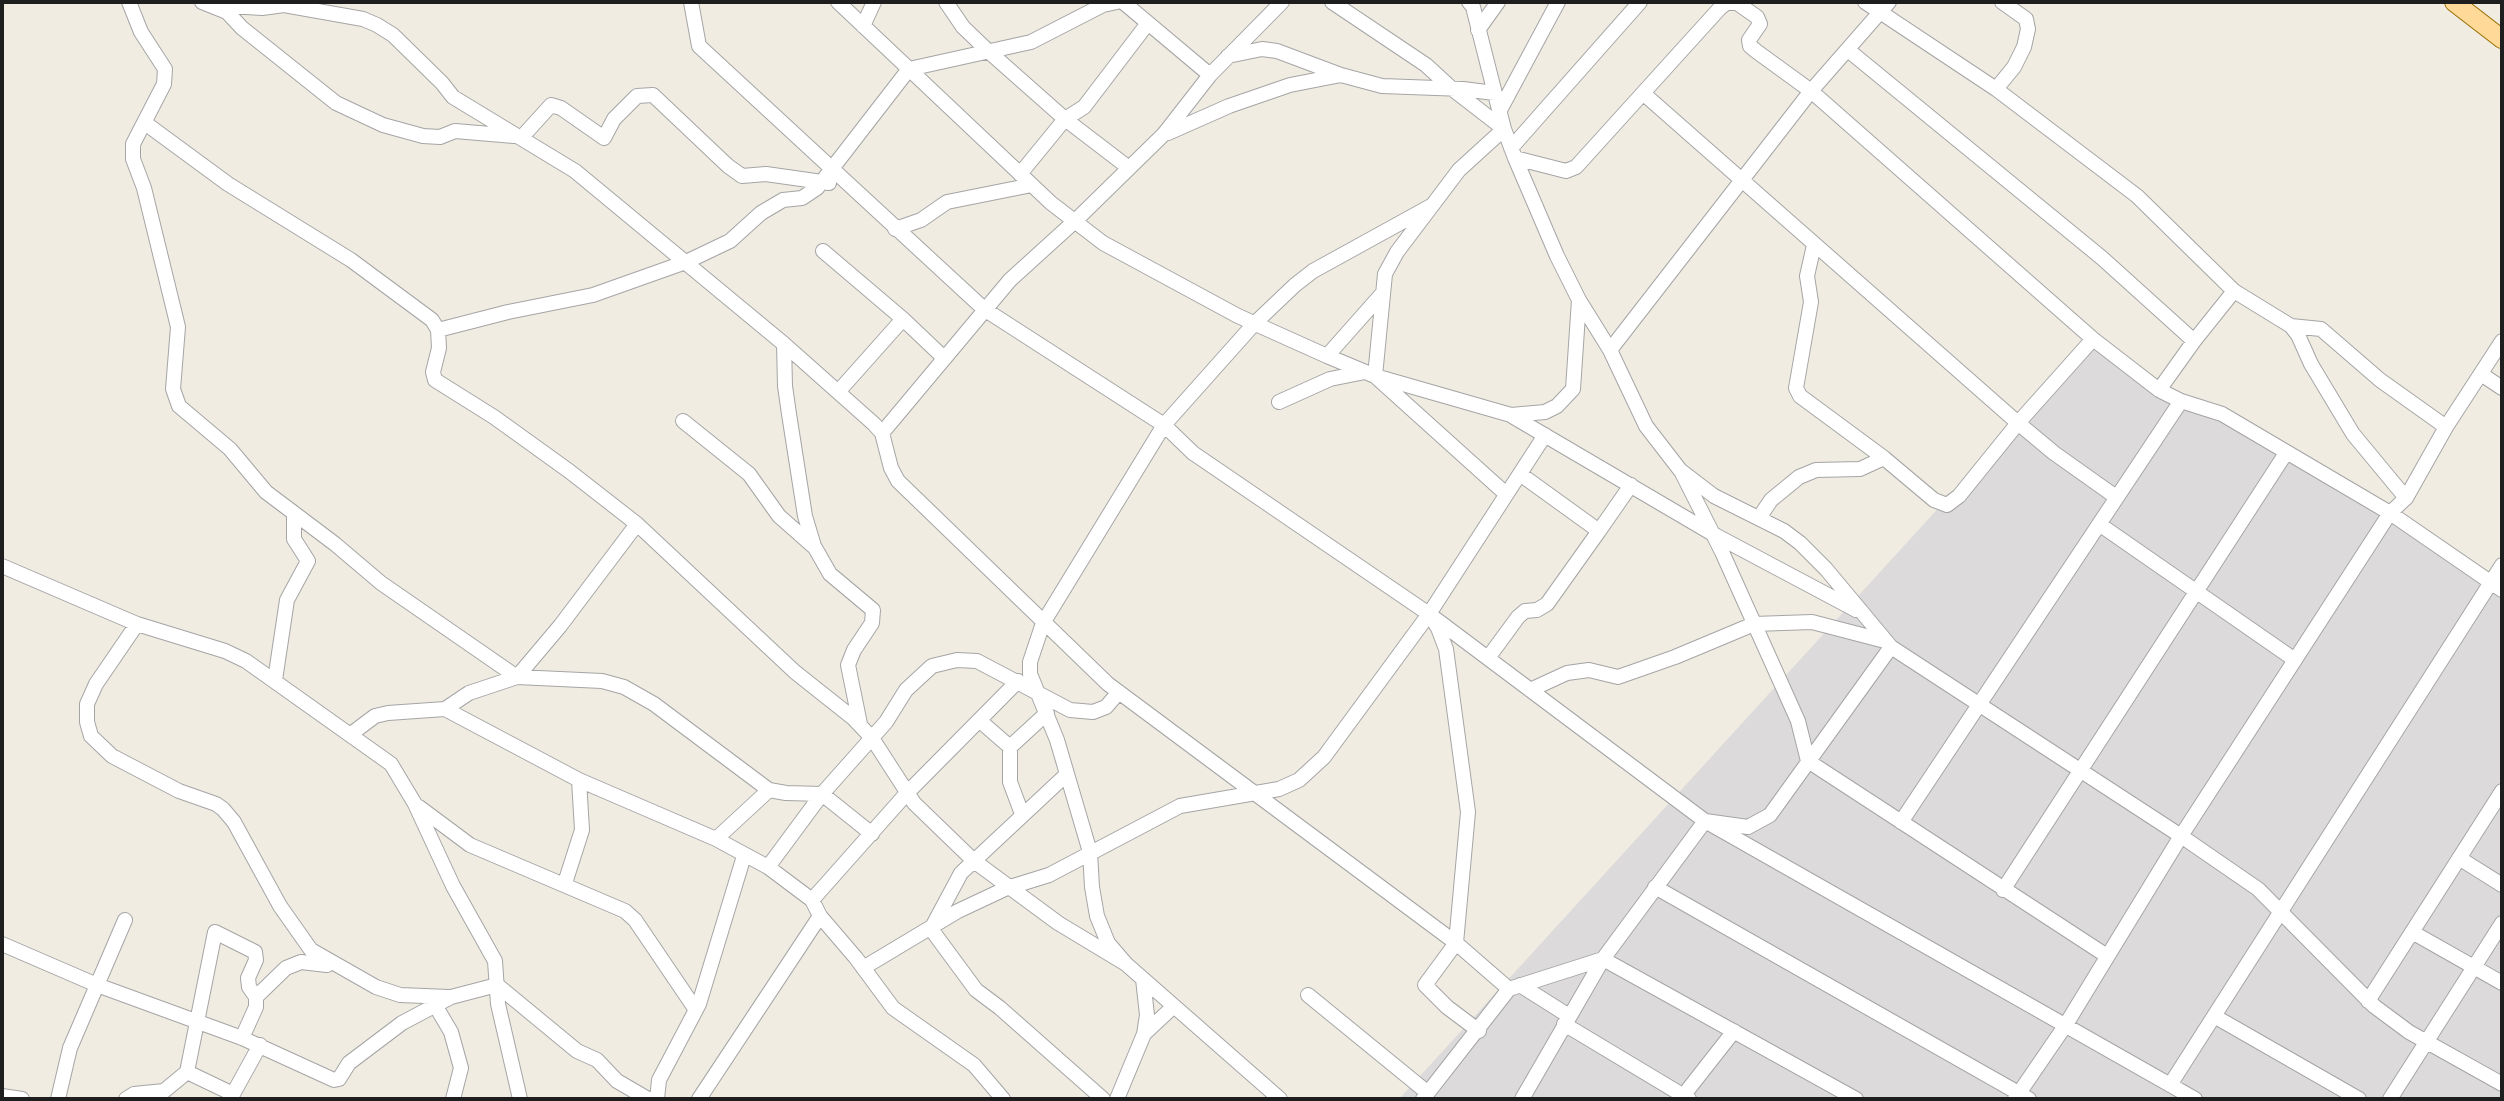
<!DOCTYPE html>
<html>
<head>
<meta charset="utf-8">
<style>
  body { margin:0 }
  #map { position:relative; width:2504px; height:1101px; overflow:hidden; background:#f0ece2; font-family:Signika,sans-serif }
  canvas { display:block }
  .frame { position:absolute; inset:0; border:4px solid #1e1e1e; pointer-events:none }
</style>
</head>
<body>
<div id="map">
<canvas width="2504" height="1101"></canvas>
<div class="frame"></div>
</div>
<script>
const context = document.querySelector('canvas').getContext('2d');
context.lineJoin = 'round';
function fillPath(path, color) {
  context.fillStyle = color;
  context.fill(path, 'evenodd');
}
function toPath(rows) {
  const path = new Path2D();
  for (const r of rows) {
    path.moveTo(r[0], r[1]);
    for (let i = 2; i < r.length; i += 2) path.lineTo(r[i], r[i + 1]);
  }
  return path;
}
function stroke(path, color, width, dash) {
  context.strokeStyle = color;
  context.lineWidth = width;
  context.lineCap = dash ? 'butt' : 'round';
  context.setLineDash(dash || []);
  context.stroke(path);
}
const residential = toPath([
  [2090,342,2502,590,2502,1099,1399,1099]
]);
const minor = toPath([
  [129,2,141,32,165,69,164,84,133,144,133,159,144,188,178,327,173,389,179,406,230,449,266,492,335,544,381,583,517,677,602,681,624,687,654,704,769,790,786,793,822,794,872,834],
  [202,2,227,12,242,28,336,103,383,125,423,136,440,137,455,131,514,136],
  [691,2,699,46,984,309,1164,425,1193,453,1429,614,1705,821,2195,1099],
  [838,2,1051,203,1103,243,1238,316,1327,356,1375,376,1511,415,1545,412,1557,406,1573,389,1579,300],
  [946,2,963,27,987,50,1065,119,1129,168],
  [1123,2,1210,75],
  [1332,2,1426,65,1451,88,1504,129,1459,170,1397,252,1385,274,1375,376,1506,494],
  [1469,2,1473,7,1504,129,1515,158,1557,256,1579,300,1610,350],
  [1865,2,1996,89],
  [1889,2,1811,91,1610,350,1646,426,1680,470,1714,496,1784,531,1800,543,1826,569,1891,647,2181,836,2065,1026,2015,1099],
  [2002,2,2026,19,2028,29,2024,47,2014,67,1996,89,2137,196,2234,291,2291,326,2321,329,2380,380,2446,427],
  [214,5,262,8,284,5,363,19,377,25,393,35,442,83,453,97,575,171,784,344,874,424,882,433,891,468,898,481,1108,684,1456,943,1509,989],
  [863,26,874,2],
  [1478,30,1498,2],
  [1848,50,2102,258,2194,341],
  [1228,56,1262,49,1277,51,1341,75,1382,86,1463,89,1494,93],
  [1644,94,2018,423,2054,453,2116,497],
  [1499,112,1558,2],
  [145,123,228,184,351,260,432,320,438,330,439,348,433,372,435,380,494,417,569,471,637,524,795,672,853,718,872,738,914,803,974,861,1058,923,1126,964],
  [1168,133,1229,106,1290,85,1341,75],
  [522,137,551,105,561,108,604,138,614,119,637,96,653,95,728,166,742,176,766,174,829,183],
  [1511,148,1640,2],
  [1515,158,1566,171,1576,167,1720,8,1726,3,1737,3,1757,17,1760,24,1749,40,1750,46,1756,51,1811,91,2093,339,2159,390,2181,401,2222,414,2390,513,2502,590],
  [1020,174,1065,119,1084,107,1148,23],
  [895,229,921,220,947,202,1032,185],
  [1814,245,1807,276,1811,302,1796,388,1800,396,1884,458,1934,500,1947,505,1959,496,2018,423,2093,339],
  [823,251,903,319,838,392],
  [903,319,944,358],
  [2291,326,2298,335,2311,364,2353,434,2406,498],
  [438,330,508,312,593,295,686,262,730,241,761,213,783,200,802,198,817,188,909,69,1031,42,1103,5,1117,2],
  [2502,341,2446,427,2406,498,2390,513,2181,836,2258,889,2374,1006,2409,1032,2502,1084],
  [784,344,785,386,789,414,805,516,814,546,830,574,873,610,872,623,854,650,848,665,860,724],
  [1327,356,1381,295],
  [2481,374,2502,388],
  [2159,390,2194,341,2234,291],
  [1279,402,1330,379,1365,372],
  [1512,416,1713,534,1856,610],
  [683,421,749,474,779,516,813,546],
  [882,433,1010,280,1075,221,1164,134,1210,75,1282,2],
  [1682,473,1722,552,1798,721,1808,761,2107,956],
  [1759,518,1771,500,1799,477,1816,470,1860,469,1884,458],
  [2099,524,2295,660],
  [1599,531,1631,485],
  [2,566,137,624,225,651,246,661,391,764,415,804,453,886,495,961,498,1004,520,1099],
  [137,624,96,684,87,704,87,722,91,736,112,756,179,791,216,804,223,809,234,822,280,906,311,950,376,987,400,995,449,997],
  [1488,658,1518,617,1525,611,1537,610,1547,604,1599,531,1520,474],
  [275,680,287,600,308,561,294,539,294,513],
  [1530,690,1567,673,1589,670,1618,677,1675,657,1754,624,1812,622,1885,641],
  [445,709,469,693,517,677,560,626,637,524],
  [979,720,1010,747,1010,782,1022,814],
  [351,734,375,716,388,713,445,709,579,780,716,839,768,867,812,900,820,916,856,958,893,1008,974,1065,1003,1099],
  [1010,747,1047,713],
  [1067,774,961,873,931,929,976,990,1000,1008,1103,1099],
  [419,807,470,845,625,911,635,920,696,1010],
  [1901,822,2181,401],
  [716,839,769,790],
  [2459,858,2502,885],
  [768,867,822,794,886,722,906,690,932,666,957,660,977,661,1070,710,1093,712,1106,707,1119,692],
  [565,883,582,830,579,780],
  [1655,887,2029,1099],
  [2003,890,2286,453],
  [812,900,907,793,1018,681],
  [2412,932,2502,983],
  [2,944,97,985,242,1038,334,1080,339,1079,349,1063,402,1023,451,997,497,985,577,1051,597,1060,617,1081,648,1099],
  [863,968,958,911,1007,888,1049,875,1180,806,1279,789,1299,780,1324,757,1429,614],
  [1520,985,1569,1016],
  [1308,995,1428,1093],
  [2368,1001,2502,791],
  [435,1005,451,1032,461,1068,453,1099],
  [2214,1016,2359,1099],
  [1564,1024,1689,1099],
  [1479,1031,1447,1007,1425,985,1456,943,1468,812,1446,649,1438,628,1429,614,1545,435],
  [1144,1034,1174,1006],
  [242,1038,256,1007,256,997,286,968,301,962,327,965],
  [187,1072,233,1094,260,1045],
  [2170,1085,2502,565],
  [2,1096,22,1099],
  [1683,1096,1734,1031],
  [58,1099,70,1048,125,920],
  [126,1099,134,1094,164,1091,187,1072,215,932,255,952,256,960,248,978,249,987,256,997],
  [657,1099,659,1080,699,1004,744,856],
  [699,1099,820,916],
  [1117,1099,1144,1034,1147,1015,1143,979],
  [1280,1099,1126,964,1108,943,1097,916,1092,887,1090,852,1057,740,1030,674,1030,662,1043,623,1164,425,1254,324,1295,285,1313,271,1431,206],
  [1423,1099,1509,989,1603,959,1856,1099],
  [1522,1099,1603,959,1705,821,1748,827,1770,815,1891,647],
  [2390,1099,2502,923]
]);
const major = toPath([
  [2454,2,2502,39]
]);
fillPath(residential, '#dcdada');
stroke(minor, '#a5a5a5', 16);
stroke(major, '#976f00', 20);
stroke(minor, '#fff', 14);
stroke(major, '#ffd998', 18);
</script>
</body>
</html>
